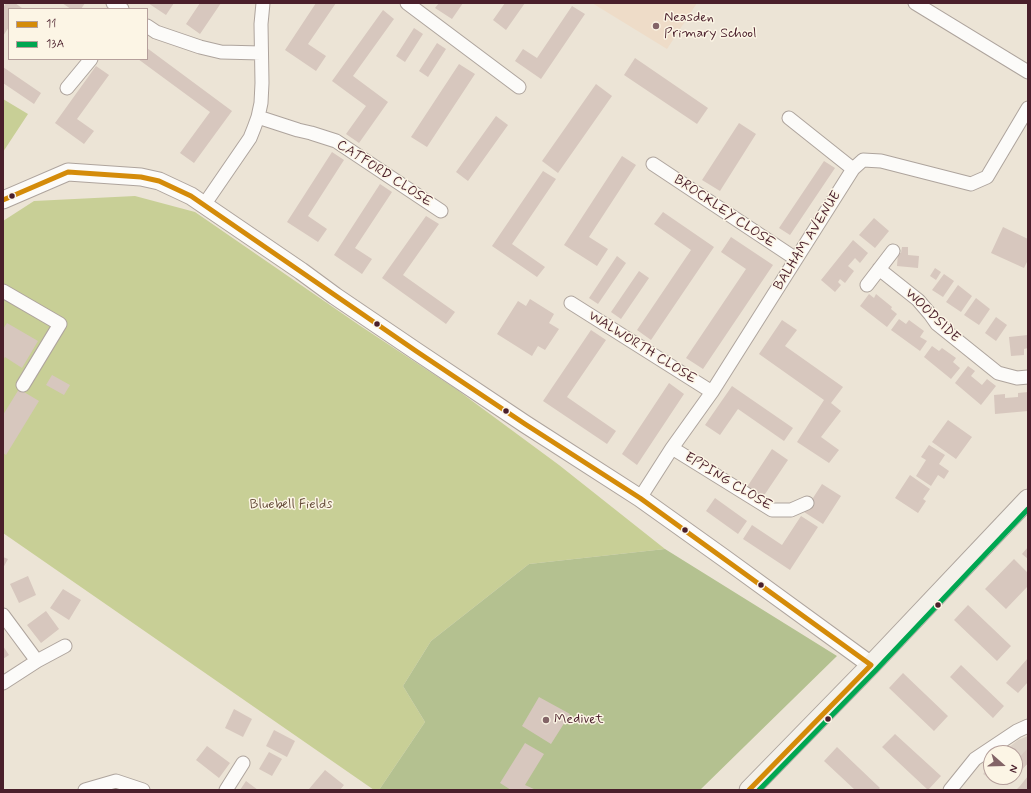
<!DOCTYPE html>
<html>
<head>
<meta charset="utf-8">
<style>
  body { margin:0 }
  #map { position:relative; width:1031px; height:793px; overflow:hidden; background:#ece4d6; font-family:Mynerve,sans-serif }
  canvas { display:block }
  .frame { position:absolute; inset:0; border:4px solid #4a1f2b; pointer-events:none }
  .legend { position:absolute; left:8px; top:8px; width:140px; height:52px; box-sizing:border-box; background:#fcf5e5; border:1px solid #b59f9b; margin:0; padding:5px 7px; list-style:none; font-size:12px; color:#4a1f2b }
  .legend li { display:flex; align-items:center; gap:8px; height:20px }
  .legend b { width:20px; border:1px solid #b59f9b }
  .north { position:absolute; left:983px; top:745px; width:40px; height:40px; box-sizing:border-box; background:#fcf5e5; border:1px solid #b59f9b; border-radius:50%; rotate:110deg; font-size:11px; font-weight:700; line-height:16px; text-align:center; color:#4a1f2b }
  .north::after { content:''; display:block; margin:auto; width:14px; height:18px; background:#836467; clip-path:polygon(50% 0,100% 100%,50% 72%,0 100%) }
</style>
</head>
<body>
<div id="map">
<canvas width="1031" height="793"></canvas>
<div class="frame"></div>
<ul class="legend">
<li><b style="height:5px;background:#d48b09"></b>11</li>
<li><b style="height:5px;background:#00a651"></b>13A</li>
</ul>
<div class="north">N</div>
</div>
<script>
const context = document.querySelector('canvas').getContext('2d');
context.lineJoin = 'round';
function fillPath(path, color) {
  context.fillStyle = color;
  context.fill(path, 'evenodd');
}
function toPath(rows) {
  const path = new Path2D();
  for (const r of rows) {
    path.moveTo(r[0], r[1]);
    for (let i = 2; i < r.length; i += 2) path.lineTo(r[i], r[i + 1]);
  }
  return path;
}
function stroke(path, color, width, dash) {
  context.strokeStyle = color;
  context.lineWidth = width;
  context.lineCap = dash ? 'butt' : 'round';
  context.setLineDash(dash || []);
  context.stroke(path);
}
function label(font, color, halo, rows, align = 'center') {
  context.font = font + ' Mynerve,sans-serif';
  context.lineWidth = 3;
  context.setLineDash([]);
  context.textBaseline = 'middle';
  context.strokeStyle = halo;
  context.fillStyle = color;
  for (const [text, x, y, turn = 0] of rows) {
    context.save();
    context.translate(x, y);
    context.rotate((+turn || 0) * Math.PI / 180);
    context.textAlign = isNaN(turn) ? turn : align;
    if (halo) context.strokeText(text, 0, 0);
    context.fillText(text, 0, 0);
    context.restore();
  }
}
const built = toPath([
  [592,3,697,3,667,49]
]);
const industrial = toPath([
  [1028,736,1028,763,1015,777,1015,753,1002,753,1018,740],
  [991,764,991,777,1015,777,1007,785,997,783,983,774]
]);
const green = toPath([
  [3,99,28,114,3,152],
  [135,196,195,212,359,325,456,389,559,465,665,549,529,564,431,641,403,686,425,722,379,790,374,790,3,533,3,221,34,201]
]);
const forest = toPath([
  [665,549,837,656,700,790,379,790,425,722,403,686,431,641,529,564]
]);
const building = toPath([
  [6,3,15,3,22,8,21,9,9,9,9,27,3,36,3,8],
  [62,3,85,3,81,9,71,9],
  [148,3,174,3,166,15],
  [200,3,221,3,200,34,186,24],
  [316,3,336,3,308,44,326,56,316,71,285,50],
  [439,3,463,3,452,19,435,8],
  [505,3,525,3,506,30,493,20],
  [572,6,585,14,541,79,515,61,523,49,537,58],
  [383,10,394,19,353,76,388,102,359,143,346,134,366,106,332,81],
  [414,28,423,34,405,62,396,56],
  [437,43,446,49,428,77,419,71],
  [147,48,232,111,194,163,180,153,210,112,138,59,147,59],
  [635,58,708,108,697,124,624,75],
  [459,64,475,74,427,147,411,137],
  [96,66,109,75,77,119,94,131,84,144,55,123],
  [3,67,41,93,34,104,3,83],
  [596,84,612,96,558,173,542,161],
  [496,116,508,125,468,181,456,172],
  [739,123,756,134,720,191,702,180],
  [332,152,344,160,308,216,327,229,318,242,287,222],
  [622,156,636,165,589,237,608,249,597,266,564,245],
  [824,161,835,168,790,235,779,228],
  [543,171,556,179,512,244,545,267,537,277,492,246],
  [380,184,392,192,355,248,372,259,362,274,334,255],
  [663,212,714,247,651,340,637,330,691,250,654,224],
  [426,216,439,224,403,275,455,312,446,324,382,278],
  [874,218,889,231,875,248,859,235],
  [1003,227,1028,239,1028,260,1024,268,991,253],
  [731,237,773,265,703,369,686,358,746,269,721,252],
  [853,240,868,253,860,263,855,258,848,266,854,271,845,283,840,279,838,282,841,285,835,292,821,280],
  [902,247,908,247,908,255,919,256,918,268,897,266,898,253,901,253],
  [617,256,626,263,598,304,589,298],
  [935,268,941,272,936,280,930,276],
  [639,271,649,278,621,319,611,312],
  [944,274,954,281,943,297,932,290],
  [958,285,972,296,961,312,946,302],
  [869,294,874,298,876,294,892,307,891,309,897,314,887,327,860,306],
  [976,298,990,309,979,325,964,315],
  [530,299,554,314,549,323,559,329,545,350,538,346,532,356,497,334,518,301,526,306],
  [996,317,1007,325,996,341,985,333],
  [899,319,906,324,909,320,924,331,920,337,927,341,920,351,891,330],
  [782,320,797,330,785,346,843,387,831,403,841,411,821,437,839,450,829,463,797,442,824,400,759,354],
  [7,323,38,341,22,368,5,357,3,360,3,329],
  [591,330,606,340,567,397,616,431,607,444,543,401],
  [1028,335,1028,348,1024,349,1024,355,1011,356,1009,337],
  [932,346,939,351,942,348,956,358,953,362,960,368,951,379,924,357],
  [968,366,975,371,971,376,982,385,987,379,996,386,981,405,955,383],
  [52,375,70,385,64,395,46,385],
  [669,383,684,394,637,465,622,454],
  [732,386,793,428,784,441,738,409,720,435,705,425],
  [19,389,39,401,6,455,3,453,3,415],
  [1028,392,1028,411,995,414,994,395,1005,394,1005,398,1018,397,1018,393],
  [948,420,972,437,956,459,932,442],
  [929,445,945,455,939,464,949,471,944,479,938,475,931,486,916,476,926,460,921,457],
  [772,449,788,460,763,497,747,487],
  [910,475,930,489,923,499,926,501,918,513,895,498],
  [822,484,841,496,823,524,804,512],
  [715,498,747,521,738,534,706,511],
  [801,516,818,527,790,570,743,539,752,525,782,545],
  [1028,547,1028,559,1022,554],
  [3,557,8,559,3,568],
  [1014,559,1028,573,1028,586,1006,609,985,589],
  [28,576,36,595,19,603,10,584],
  [63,589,81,600,69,620,50,608],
  [968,605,1011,646,997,661,954,620],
  [46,611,59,629,41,643,27,625],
  [3,646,9,655,3,659],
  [1028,658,1028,682,1018,693,1006,683],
  [961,665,1004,706,993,718,950,677],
  [903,673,948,716,934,731,889,688],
  [539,697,570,714,551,744,522,726],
  [234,709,252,719,243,737,225,728],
  [274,730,295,741,287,757,266,746],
  [895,734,941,776,928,790,882,747],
  [525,743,544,754,525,785,536,790,511,790,500,783],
  [207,746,230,763,219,778,196,760],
  [837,747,880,788,878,790,855,790,824,761],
  [1028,748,1028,763,1015,777,1015,762],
  [269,752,282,759,272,776,259,769],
  [325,770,344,785,340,790,309,789],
  [1028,776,1028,790,1016,790,1020,786],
  [1001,777,1015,777,1007,785,1000,779],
  [246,781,258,790,240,790]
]);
const minor = toPath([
  [113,3,122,9],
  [407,3,519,87],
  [915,3,1028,72],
  [147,26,156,32,200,47,221,52,261,53],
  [67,88,91,59],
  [258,117,298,130,311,133,336,141,441,211],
  [789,118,853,169],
  [653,164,796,259],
  [204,205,250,138,254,128,258,117,261,103,262,83,261,24,263,3],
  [879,269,918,300,930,314,937,324,998,373,1017,378,1028,377],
  [867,285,893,251],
  [3,291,60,324,23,385],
  [571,303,712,392],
  [672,448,772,510,791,510,807,503],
  [640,498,672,448,712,392,853,169,863,160,881,161,971,184,987,177,1028,108],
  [3,615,37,661,3,683],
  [37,661,65,646],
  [85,790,116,781,143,790],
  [226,790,243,763],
  [950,790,975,759,1017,731,1028,726]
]);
const tertiary = toPath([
  [3,200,68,172,141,177,159,181,191,196,301,271,335,296,416,351,525,424,640,498,724,558,871,665]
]);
const secondary = toPath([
  [749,790,871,665,1028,499]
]);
const bus1 = toPath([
  [3,200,68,172,141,177,159,181,191,196,416,351,525,424,640,498,871,665,749,790]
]);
const bus2 = toPath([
  [759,790,876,670,1028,509]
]);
const markers = [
  [656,26,4,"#836467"],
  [12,196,3.5,"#4a1f2b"],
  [377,324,3.5,"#4a1f2b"],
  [506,411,3.5,"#4a1f2b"],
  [685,530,3.5,"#4a1f2b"],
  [761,585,3.5,"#4a1f2b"],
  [938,605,3.5,"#4a1f2b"],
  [828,719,3.5,"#4a1f2b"],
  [546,720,4,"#836467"]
];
const poiNames = [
  ["Neasden",664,18],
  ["Primary School",664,34],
  ["Medivet",554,720]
];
const streetNames = [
  ["CATFORD CLOSE",384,174,33],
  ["BROCKLEY CLOSE",724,212,34],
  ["BALHAM AVENUE",808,241,-58],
  ["WOODSIDE",932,316,44],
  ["WALWORTH CLOSE",642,348,32],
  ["EPPING CLOSE",728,482,31]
];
const parkNames = [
  ["Bluebell Fields",291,505]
];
fillPath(built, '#eedcc8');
fillPath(industrial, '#dcd1c6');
fillPath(green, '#c8cf96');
fillPath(forest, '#b4c190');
fillPath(building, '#d7c7be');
stroke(minor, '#aea49d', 15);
stroke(tertiary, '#aea49d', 19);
stroke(secondary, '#aea49d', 21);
stroke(minor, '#fcfbf9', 13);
stroke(tertiary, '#fcfbf9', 17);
stroke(secondary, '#f4f1ea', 19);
stroke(bus1, '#d48b09', 5);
stroke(bus2, '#00a651', 5);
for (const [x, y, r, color] of markers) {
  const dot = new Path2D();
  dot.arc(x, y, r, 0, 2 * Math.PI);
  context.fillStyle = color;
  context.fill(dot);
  stroke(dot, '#fcf5e5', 1.5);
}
label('14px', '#4a1f2b', '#fcf5e5', poiNames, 'left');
label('14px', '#4a1f2b', '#fcf5e5', streetNames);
label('14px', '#674e3b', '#fcf5e5', parkNames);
</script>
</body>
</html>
